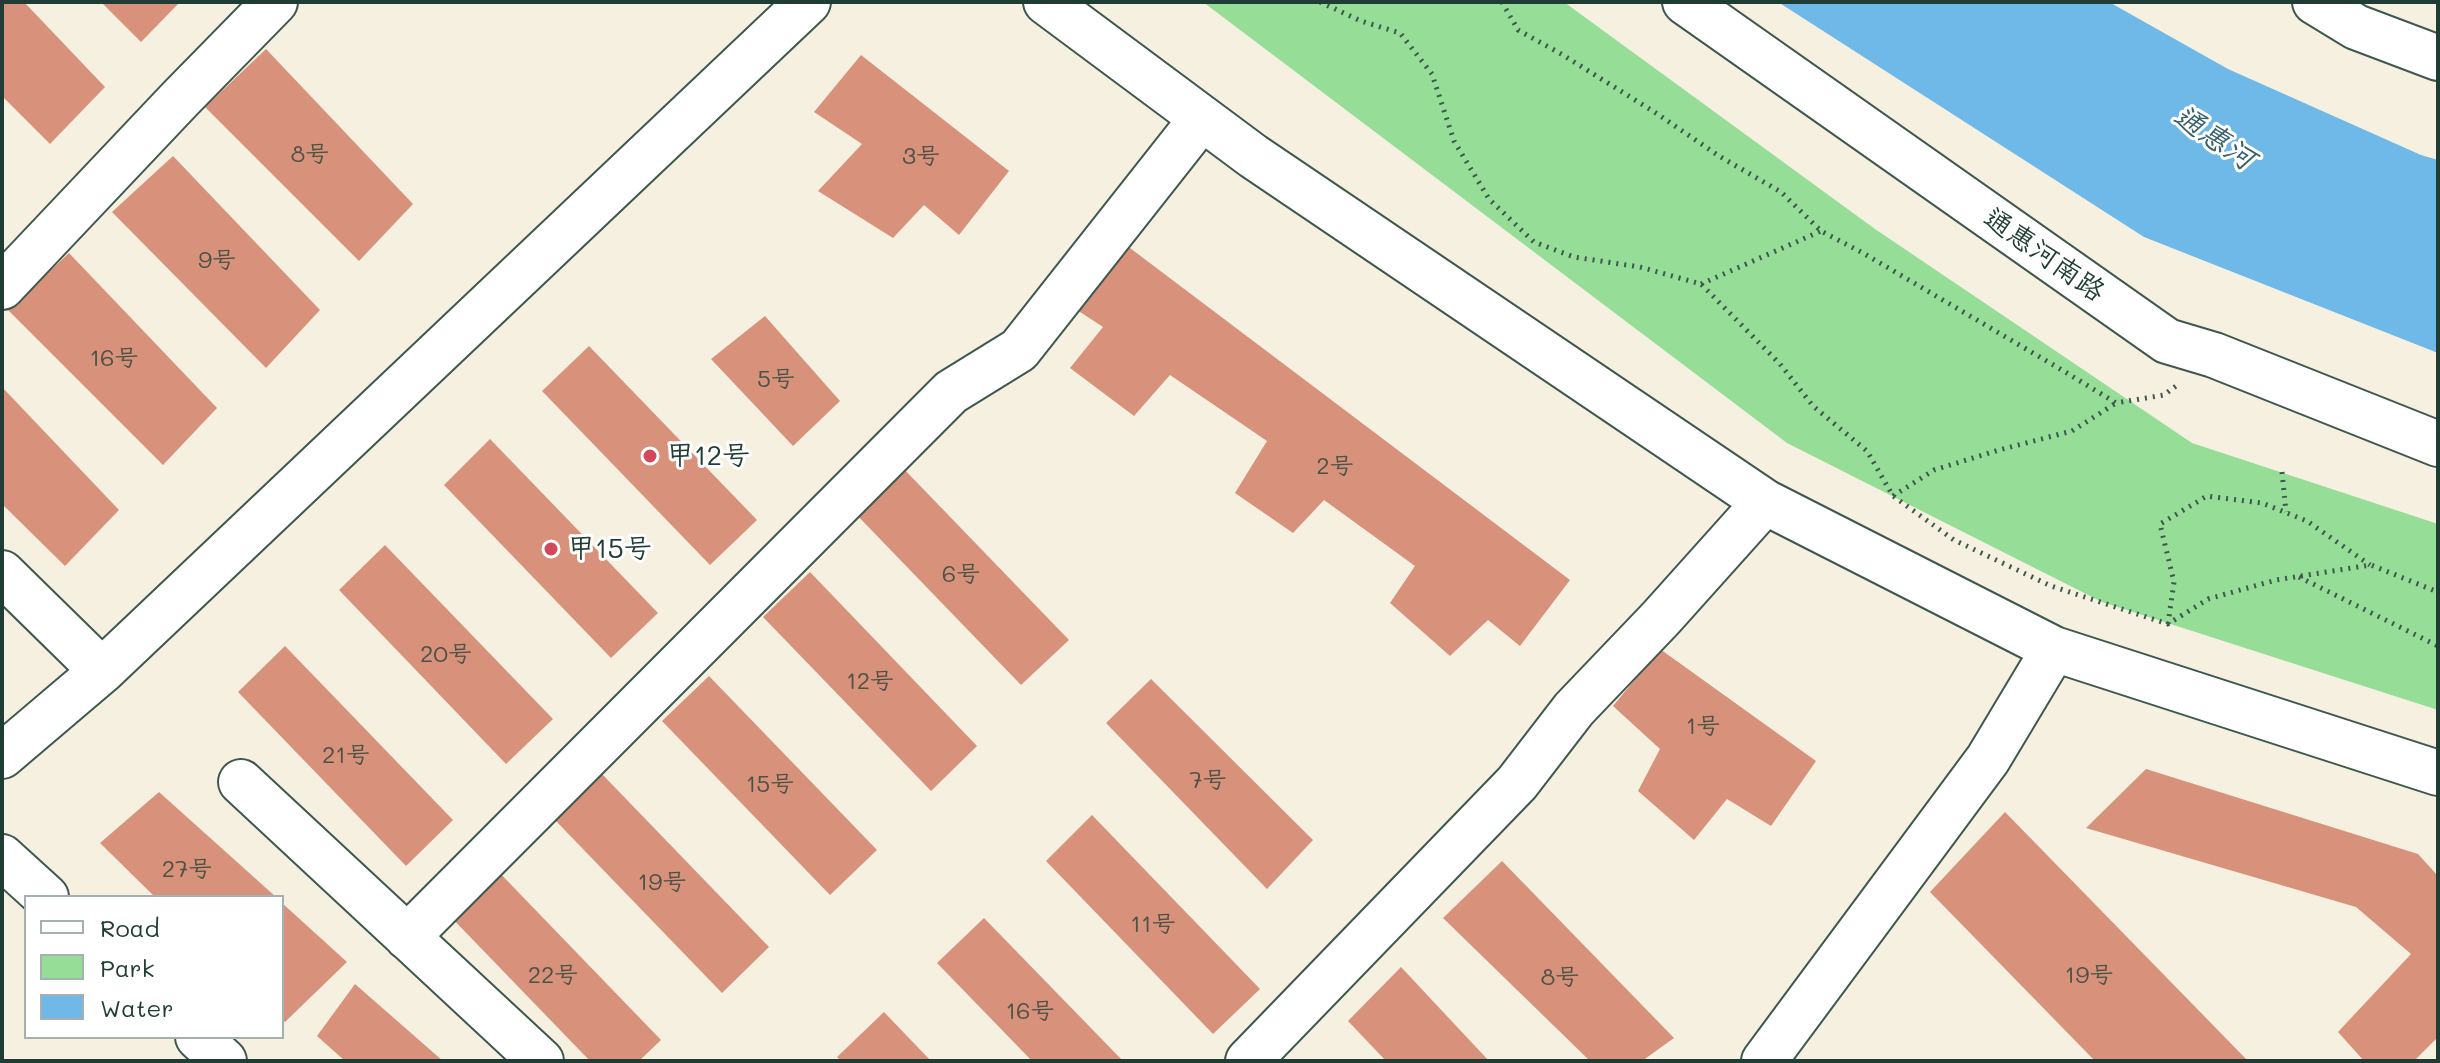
<!DOCTYPE html>
<html>
<head>
<meta charset="utf-8">
<style>
  body { margin:0 }
  #map { position:relative; width:2440px; height:1063px; overflow:hidden; background:#f6f0e1; font-family:Mali,sans-serif }
  canvas { display:block }
  .frame { position:absolute; inset:0; border:4px solid #1f3d34; pointer-events:none }
  .legend { position:absolute; left:24px; top:895px; width:260px; height:144px; box-sizing:border-box; background:#fff; border:2px solid #a5b1ae; margin:0; padding:10px 14px; list-style:none; font-size:24px; color:#1f3d34 }
  .legend li { display:flex; align-items:center; gap:16px; height:40px }
  .legend b { width:40px; border:2px solid #a5b1ae }
</style>
</head>
<body>
<div id="map">
<canvas width="2440" height="1063"></canvas>
<div class="frame"></div>
<ul class="legend">
<li><b style="height:10px;background:#fff"></b>Road</li>
<li><b style="height:22px;background:#96dd97"></b>Park</li>
<li><b style="height:22px;background:#6fb9e8"></b>Water</li>
</ul>
</div>
<script>
const context = document.querySelector('canvas').getContext('2d');
context.lineJoin = 'round';
function fillPath(path, color) {
  context.fillStyle = color;
  context.fill(path, 'evenodd');
}
function toPath(rows) {
  const path = new Path2D();
  for (const r of rows) {
    path.moveTo(r[0], r[1]);
    for (let i = 2; i < r.length; i += 2) path.lineTo(r[i], r[i + 1]);
  }
  return path;
}
function stroke(path, color, width, dash) {
  context.strokeStyle = color;
  context.lineWidth = width;
  context.lineCap = dash ? 'butt' : 'round';
  context.setLineDash(dash || []);
  context.stroke(path);
}
function label(font, color, halo, rows, align = 'center') {
  context.font = font + ' Mali,"LXGW WenKai TC",sans-serif';
  context.lineWidth = 6;
  context.setLineDash([]);
  context.textBaseline = 'middle';
  context.strokeStyle = halo;
  context.fillStyle = color;
  for (const [text, x, y, turn = 0] of rows) {
    context.save();
    context.translate(x, y);
    context.rotate((+turn || 0) * Math.PI / 180);
    context.textAlign = isNaN(turn) ? turn : align;
    if (halo) context.strokeText(text, 0, 0);
    context.fillText(text, 0, 0);
    context.restore();
  }
}
const green = toPath([
  [1203,2,1564,2,1875,229,2192,443,2438,524,2438,710,2102,602,1787,443]
]);
const water = toPath([
  [1778,2,2109,2,2228,69,2421,155,2438,160,2438,353,2144,237]
]);
const building = toPath([
  [2,2,24,2,105,87,50,144,2,96],
  [101,2,180,2,141,42],
  [266,49,413,204,359,261,205,107],
  [861,55,1009,171,959,235,924,205,893,238,818,191,862,144,814,112],
  [173,156,320,310,266,368,112,212],
  [1126,245,1570,580,1520,646,1488,620,1450,656,1390,603,1415,566,1324,500,1293,533,1235,493,1267,441,1170,375,1134,416,1070,368,1103,327,1077,310],
  [69,253,217,408,163,465,8,310],
  [765,316,840,401,793,446,711,359],
  [589,346,757,520,710,565,542,391],
  [2,387,119,510,65,566,2,504],
  [490,439,658,613,611,658,444,485],
  [901,466,1069,640,1021,685,853,511],
  [385,545,553,719,506,764,339,590],
  [810,572,977,746,931,791,763,617],
  [285,646,453,820,406,866,238,692],
  [1660,649,1816,761,1771,826,1727,799,1694,840,1638,791,1660,749,1613,706],
  [709,676,877,850,830,895,662,721],
  [1151,679,1313,840,1267,889,1106,723],
  [2146,769,2418,854,2438,876,2438,1037,2414,1061,2364,1061,2338,1032,2411,954,2356,907,2086,828],
  [601,773,769,947,722,993,554,819],
  [159,792,276,897,155,897,100,843],
  [2005,812,2248,1061,2095,1061,1930,892],
  [1092,815,1260,989,1213,1034,1046,861],
  [1502,861,1674,1038,1642,1061,1590,1061,1443,918],
  [493,866,661,1040,639,1061,590,1061,446,912],
  [282,903,347,962,285,1022,282,1020],
  [984,918,1123,1061,1032,1061,937,963],
  [1401,967,1489,1061,1386,1061,1348,1021],
  [355,984,443,1061,345,1061,317,1036],
  [884,1012,931,1061,841,1061,837,1057]
]);
const path = toPath([
  [1320,2,1361,21,1400,33,1432,74,1454,141,1489,199,1534,242,1574,257,1640,267,1701,284,1780,364,1813,406,1867,451,1893,496,1954,540,2051,586,2168,624,2208,599,2276,580,2371,565,2438,592],
  [1502,2,1518,30,1563,55,1659,115,1719,156,1781,192,1821,231,1863,253,2067,373,2116,403,2164,395,2176,386],
  [1701,284,1821,231],
  [2282,472,2286,512],
  [1893,496,1934,470,1999,450,2072,431,2116,403],
  [2299,577,2438,646],
  [2168,624,2174,582,2160,524,2207,496,2262,503,2307,521,2370,565]
]);
const minor = toPath([
  [1046,2,1253,156,1765,502,2054,649,2438,773],
  [1685,2,2167,341,2214,355,2438,444],
  [2315,2,2356,27,2438,58],
  [2,287,180,99,275,2],
  [2,573,102,671],
  [2,756,102,671,808,2],
  [241,782,541,1061],
  [2,857,46,897],
  [407,937,951,392,1019,350,1202,118],
  [198,1037,224,1061],
  [1248,1061,1517,783,1574,709,1661,618,1765,502],
  [1764,1061,1988,759,2054,649]
]);
const markers = [
  [650,456,8,"#d1495b"],
  [551,549,8,"#d1495b"]
];
const numberNames = [
  ["8号",310,155],
  ["3号",921,157],
  ["9号",217,261],
  ["16号",114,359],
  ["5号",776,380],
  ["2号",1335,467],
  ["6号",961,575],
  ["20号",446,655],
  ["12号",870,682],
  ["1号",1703,727],
  ["21号",346,756],
  ["7号",1208,781],
  ["15号",770,785],
  ["27号",187,870],
  ["19号",662,883],
  ["11号",1153,925],
  ["22号",553,976],
  ["19号",2089,976],
  ["8号",1560,978],
  ["16号",1030,1012]
];
const streetNames = [
  ["通惠河南路",2044,255,35]
];
const poiNames = [
  ["甲12号",666,456],
  ["甲15号",567,549]
];
const waterNames = [
  ["通惠河",2214,138,34]
];
fillPath(green, '#96dd97');
fillPath(water, '#6fb9e8');
fillPath(building, '#d8927b');
stroke(minor, '#3f584e', 48);
stroke(path, '#3f584e', 5, [2, 6]);
stroke(minor, '#fff', 44);
for (const [x, y, r, color] of markers) {
  const dot = new Path2D();
  dot.arc(x, y, r, 0, 2 * Math.PI);
  context.fillStyle = color;
  context.fill(dot);
  stroke(dot, '#fff', 3);
}
label('24px', '#4d5246', null, numberNames);
label('28px', '#1f3d34', '#fff', streetNames);
label('28px', '#1f3d34', '#fff', poiNames, 'left');
label('italic 30px', '#37626a', '#fff', waterNames);
</script>
</body>
</html>
